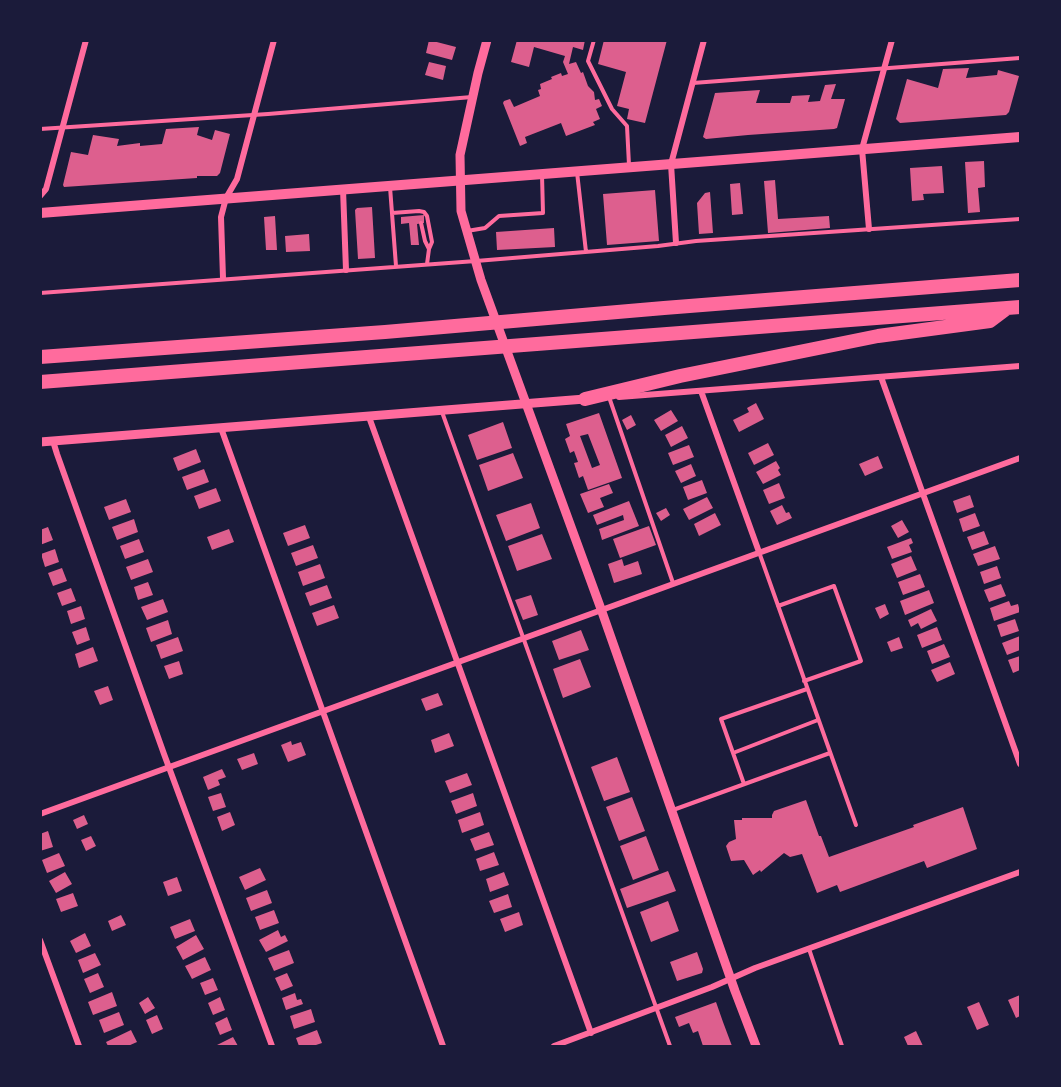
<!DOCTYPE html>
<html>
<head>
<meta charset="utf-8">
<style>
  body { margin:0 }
  #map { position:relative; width:1061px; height:1087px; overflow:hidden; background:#1b1b3a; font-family:"Fira Sans",sans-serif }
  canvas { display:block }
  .frame { position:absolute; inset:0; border:42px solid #1b1b3a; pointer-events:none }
</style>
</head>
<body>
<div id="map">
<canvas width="1061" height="1087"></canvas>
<div class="frame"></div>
</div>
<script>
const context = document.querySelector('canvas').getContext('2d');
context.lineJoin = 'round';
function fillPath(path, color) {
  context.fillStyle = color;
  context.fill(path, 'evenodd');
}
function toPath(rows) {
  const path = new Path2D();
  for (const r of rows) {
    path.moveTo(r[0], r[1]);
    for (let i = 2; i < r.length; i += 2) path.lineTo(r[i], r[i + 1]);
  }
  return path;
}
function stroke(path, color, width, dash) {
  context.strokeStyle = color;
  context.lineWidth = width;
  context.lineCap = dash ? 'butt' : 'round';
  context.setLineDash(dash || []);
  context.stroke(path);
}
const building = toPath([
  [429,40,456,47,452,60,426,53],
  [517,40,585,40,583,50,573,47,569,64,576,62,581,73,583,72,588,86,594,92,595,100,599,99,602,106,596,109,600,119,593,122,595,125,566,136,561,123,525,137,527,143,520,146,503,103,504,101,510,99,514,107,540,96,538,90,541,89,540,84,552,79,551,77,561,73,562,76,568,74,563,62,565,56,534,47,529,67,511,62],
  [604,40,667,40,645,123,627,119,629,109,617,106,626,72,598,64],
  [429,62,446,66,443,80,425,75],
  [969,68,966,78,997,75,998,70,1019,76,1009,112,1006,115,900,123,896,119,907,79,938,88,943,69],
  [836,84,831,99,845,99,837,128,834,129,748,135,706,139,703,137,715,93,760,90,756,103,790,103,792,96,810,95,808,102,820,101,825,85],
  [199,127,197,135,212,140,215,130,230,134,220,173,217,176,197,176,197,178,64,187,63,185,71,152,88,155,93,135,119,139,117,146,140,143,140,146,162,144,166,129],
  [984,161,985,187,978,188,980,212,968,213,965,162],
  [942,166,944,193,923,194,924,200,912,201,910,168],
  [775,180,778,219,829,216,830,228,768,233,764,181],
  [740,183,743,214,732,215,730,184],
  [655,190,659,241,607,245,603,194],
  [710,192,713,233,699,234,697,203,705,193],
  [372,207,375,258,358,259,355,210,357,208],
  [424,215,424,223,417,224,419,245,411,245,409,223,401,224,401,217],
  [275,216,277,250,266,250,264,217],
  [554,228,555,247,497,250,496,232],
  [309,234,310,251,286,252,285,236],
  [756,403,764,419,739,432,733,420,749,412,747,408],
  [671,410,678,421,661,431,654,420],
  [599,413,622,478,588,490,583,476,579,478,574,463,578,462,574,451,570,453,565,439,570,436,566,424],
  [588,434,600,465,592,468,580,436],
  [631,415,636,425,627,430,622,420],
  [503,422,512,448,477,460,468,435],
  [682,426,688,438,671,447,665,435],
  [768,443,774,455,754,465,748,453],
  [689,445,694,457,673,465,668,453],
  [196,449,201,462,178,471,173,458],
  [513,453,523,478,488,491,479,465],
  [878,456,883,468,865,476,859,464],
  [776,461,780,468,778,470,781,475,763,484,756,472],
  [691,464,696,476,681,483,675,471],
  [204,469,209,482,187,490,182,477],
  [702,480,707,493,688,500,683,487],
  [779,483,785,498,769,504,763,490],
  [609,484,613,493,600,498,604,507,588,513,580,494],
  [216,488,221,501,199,509,194,496],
  [970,495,974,507,957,513,953,501],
  [707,497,713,508,689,520,683,509],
  [126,499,131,512,109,520,104,507],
  [629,501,639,526,602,540,599,529,624,520,623,515,597,525,593,515],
  [531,503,540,528,506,541,496,515],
  [782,505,786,513,789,512,792,518,777,525,770,511],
  [666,508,670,515,661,521,656,513],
  [715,513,721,525,699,536,694,524],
  [975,513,980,526,963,532,959,519],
  [134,519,138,532,117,540,112,527],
  [902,520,909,532,898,538,891,526],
  [305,525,310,538,288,546,283,533],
  [649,526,656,545,620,558,613,539],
  [48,527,53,540,40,545,40,530],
  [229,529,234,542,212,550,207,537],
  [984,531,989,544,972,550,967,537],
  [542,534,552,559,517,571,508,546],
  [911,538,913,543,909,545,912,552,892,559,887,547],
  [139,539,144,552,125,559,120,546],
  [313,545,318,558,296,566,291,553],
  [995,546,1000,559,978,566,973,554],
  [55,549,59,562,45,567,41,554],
  [911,556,917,570,897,578,891,564],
  [148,559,153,572,131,580,126,567],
  [622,559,624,566,638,561,642,574,614,583,608,564],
  [320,564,325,578,303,586,298,572],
  [997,566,1001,578,984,584,980,572],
  [62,568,67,581,53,586,48,573],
  [920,574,925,587,903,595,898,582],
  [148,582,153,595,138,600,134,587],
  [1001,584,1006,596,989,602,984,590],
  [327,585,332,598,310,606,305,593],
  [71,588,76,601,62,606,57,593],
  [929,590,934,603,905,615,900,601],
  [531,595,538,615,523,620,515,600],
  [163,599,168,612,147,620,141,607],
  [1009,601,1011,606,1018,604,1020,612,994,621,990,608],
  [885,604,889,614,880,619,875,608],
  [334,605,339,618,317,626,312,613],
  [81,606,85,619,71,624,67,611],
  [931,609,937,621,921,629,918,623,911,627,908,620],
  [1015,619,1019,631,1001,637,997,625],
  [168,620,172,634,151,642,146,628],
  [86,627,90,640,77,645,72,632],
  [937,627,942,640,922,648,917,635],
  [581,630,589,650,559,660,552,641],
  [1020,636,1020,650,1007,655,1002,643],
  [178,637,183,651,161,659,156,645],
  [899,637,903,648,891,652,887,642],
  [944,644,950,657,932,664,927,651],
  [93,647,98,661,79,668,75,654],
  [1020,656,1020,670,1013,673,1008,660],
  [580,659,591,687,563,698,553,669],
  [179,661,183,674,169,679,164,666],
  [950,662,955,674,937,682,931,670],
  [108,686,113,700,100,705,94,691],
  [438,693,443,705,426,711,421,699],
  [449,733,454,746,435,753,431,740],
  [291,741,292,745,301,742,306,755,288,762,281,745],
  [254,753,258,764,242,770,237,759],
  [617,757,630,792,604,801,591,767],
  [222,769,226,777,218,780,220,785,208,790,203,777],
  [467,773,472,785,450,793,445,781],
  [221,793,226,807,213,811,208,797],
  [473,793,477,806,456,814,451,801],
  [632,797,645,831,619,841,606,807],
  [806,800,819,836,821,836,829,857,914,827,913,825,963,807,977,849,927,868,924,861,840,892,837,885,817,893,802,854,790,857,784,853,761,872,760,870,753,875,744,860,731,861,726,846,729,842,736,839,734,820,742,820,742,818,772,818,772,815,774,811],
  [230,812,235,825,222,831,217,817],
  [480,812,484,825,462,833,458,820],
  [84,815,88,824,77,829,73,820],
  [48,831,53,847,40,851,40,834],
  [489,832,494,845,475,851,470,839],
  [91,836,96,846,86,851,81,840],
  [646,836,659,870,633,880,620,846],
  [494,852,499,865,480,871,476,859],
  [59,853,65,866,47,873,42,860],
  [260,868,266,880,245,890,239,877],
  [668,871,676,891,627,908,620,889],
  [65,872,72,884,56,893,49,881],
  [504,872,509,885,490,892,486,879],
  [177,877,182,891,168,896,163,882],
  [267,890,272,903,251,911,246,898],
  [73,893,78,906,61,912,56,899],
  [508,894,512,907,494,913,489,901],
  [668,901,679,931,651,942,640,912],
  [274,910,279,923,260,930,255,917],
  [519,912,523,925,505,932,500,919],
  [121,915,126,925,112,931,108,921],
  [190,919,195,931,175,939,170,927],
  [278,930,281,937,285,935,288,941,266,952,259,940],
  [85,933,91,946,76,953,70,941],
  [196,935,204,949,183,960,176,947],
  [289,950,294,963,274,971,268,958],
  [697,952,703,969,702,973,677,981,670,962],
  [95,953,101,965,83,973,78,960],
  [205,957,211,970,192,979,185,966],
  [98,973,104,987,90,993,84,979],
  [287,973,293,986,281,991,275,978],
  [213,978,218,990,205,995,200,983],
  [112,992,117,1006,93,1015,88,1002],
  [295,993,297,1000,301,999,303,1004,286,1010,282,998],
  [1020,995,1020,1016,1016,1018,1008,1000],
  [148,997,155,1008,145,1014,139,1003],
  [220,997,225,1010,213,1015,208,1003],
  [716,1002,723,1022,732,1046,703,1046,698,1031,693,1033,689,1023,679,1027,675,1017],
  [979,1002,989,1025,977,1030,967,1007],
  [311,1009,315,1022,294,1029,290,1016],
  [119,1012,124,1025,104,1033,99,1020],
  [157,1015,163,1029,152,1034,146,1020],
  [227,1017,232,1030,220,1035,215,1023],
  [131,1030,137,1042,128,1046,108,1046,106,1042],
  [317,1030,322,1043,313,1046,299,1046,296,1038],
  [916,1031,923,1046,908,1046,904,1037],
  [233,1037,238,1046,215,1046]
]);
const service = toPath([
  [594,40,588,61,612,109,627,126,629,165],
  [693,83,1020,58],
  [40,129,268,114,472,97],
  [577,172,586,252],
  [390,187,396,266],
  [392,213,419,211,424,212,427,216,432,242,429,249,427,264],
  [421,223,425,241,429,249],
  [467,231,485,228,499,216,543,213,542,175],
  [40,293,476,261,658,246,696,241,1020,219],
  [609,397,673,583],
  [442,412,670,1046],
  [759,552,856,825],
  [778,606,834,586,861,661,804,681],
  [733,753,818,720],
  [744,784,721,719,807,689],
  [673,810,830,753],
  [809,949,842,1046]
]);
const minor = toPath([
  [343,189,346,270],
  [40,196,46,189,86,40],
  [869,229,862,149,892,40],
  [676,243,671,164,704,40],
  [223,278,221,217,226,198,237,179,274,40],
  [881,377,1020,764],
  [701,391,759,552],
  [619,397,1020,366],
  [369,417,591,1033],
  [221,428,443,1046],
  [53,441,57,454,164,754,272,1046],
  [40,814,1020,458],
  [40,940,79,1046],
  [554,1046,712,987,755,968,1020,872]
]);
const tertiary = toPath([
  [487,40,478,73,460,155,461,211,481,280,601,609,735,991,756,1046],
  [40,442,585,399]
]);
const secondary = toPath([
  [40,213,1020,137]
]);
const motorway = toPath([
  [40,357,385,332,664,308,1020,280],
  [40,382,1020,307],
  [585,399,680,376,878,336,990,321,1006,309]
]);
fillPath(building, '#dd5f8e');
stroke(service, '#ff6b9d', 4);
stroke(minor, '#ff6b9d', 6);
stroke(tertiary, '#ff6b9d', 9);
stroke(secondary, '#ff6b9d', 10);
stroke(motorway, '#ff6b9d', 14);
</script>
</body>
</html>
